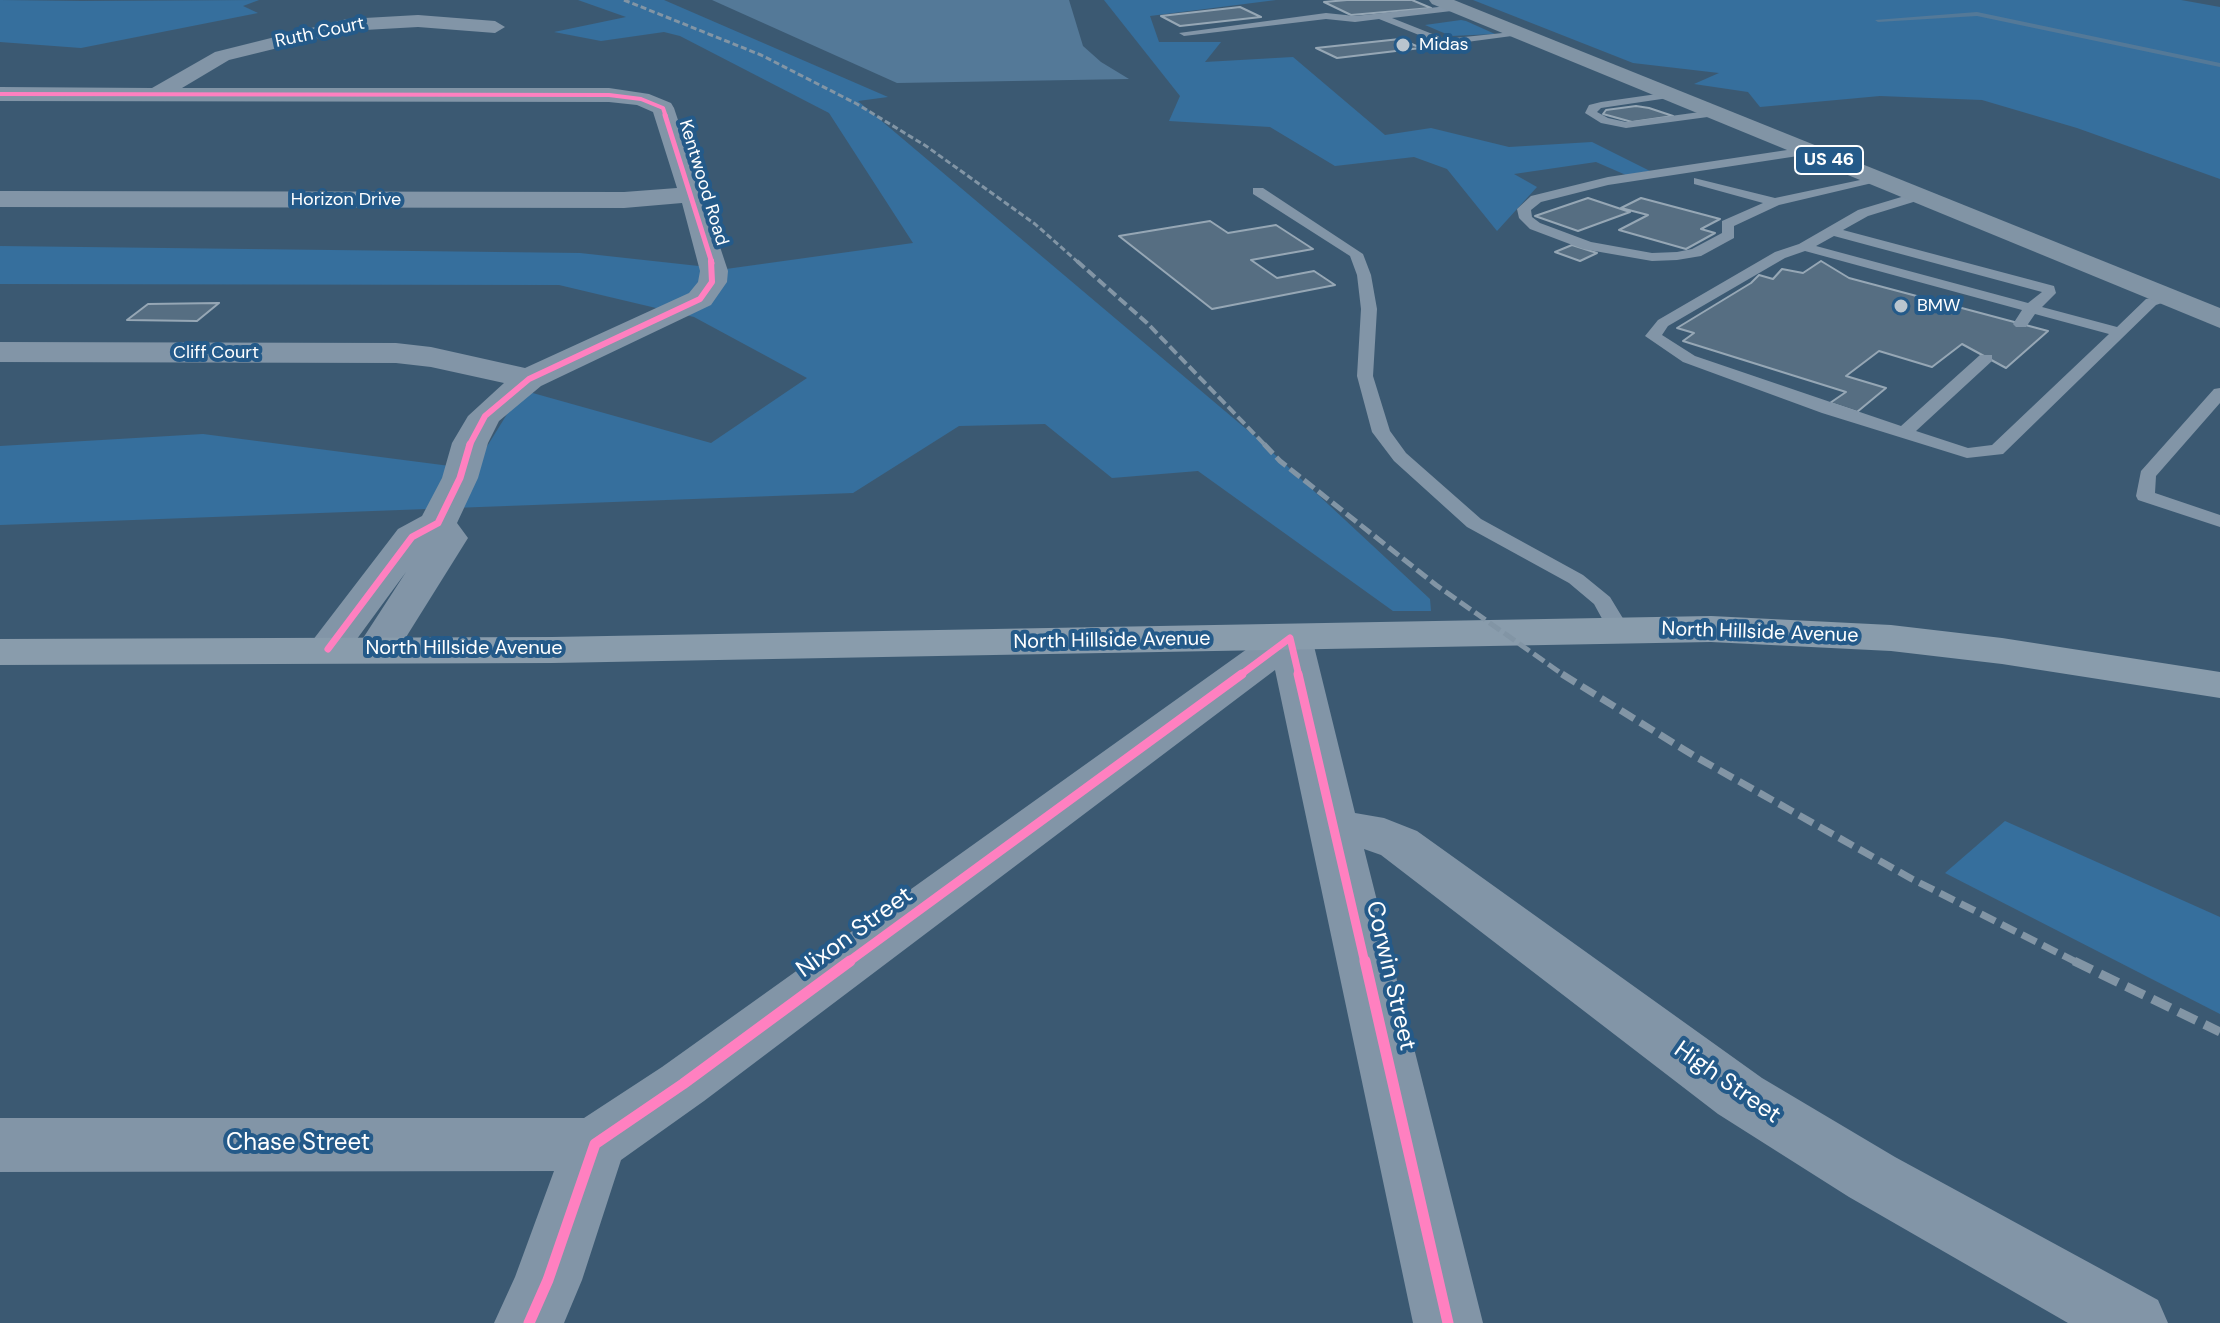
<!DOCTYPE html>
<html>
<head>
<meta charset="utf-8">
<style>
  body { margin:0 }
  canvas { display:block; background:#3b5972 }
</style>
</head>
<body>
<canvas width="2220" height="1323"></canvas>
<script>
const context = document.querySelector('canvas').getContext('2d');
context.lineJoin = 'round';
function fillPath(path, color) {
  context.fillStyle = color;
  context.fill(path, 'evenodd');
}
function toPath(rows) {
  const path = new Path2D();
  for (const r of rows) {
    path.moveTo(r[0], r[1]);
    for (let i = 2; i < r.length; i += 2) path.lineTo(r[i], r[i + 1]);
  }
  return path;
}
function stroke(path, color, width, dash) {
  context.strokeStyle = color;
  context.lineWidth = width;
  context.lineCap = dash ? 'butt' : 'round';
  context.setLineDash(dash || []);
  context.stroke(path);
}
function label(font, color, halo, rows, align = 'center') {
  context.font = font + ' "DM Sans",sans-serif';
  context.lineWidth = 8;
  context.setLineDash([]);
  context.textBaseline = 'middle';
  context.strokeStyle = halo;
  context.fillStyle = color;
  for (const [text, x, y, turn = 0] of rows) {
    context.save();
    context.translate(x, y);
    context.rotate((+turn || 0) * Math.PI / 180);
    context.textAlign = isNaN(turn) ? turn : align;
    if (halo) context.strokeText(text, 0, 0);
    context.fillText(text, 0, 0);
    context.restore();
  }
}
const green = toPath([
  [0,0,82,1,259,0,243,6,258,13,81,48,0,42],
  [578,0,664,0,888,97,858,101,1258,439,1430,599,1431,611,1393,611,1198,471,1112,478,1045,424,959,426,853,493,0,525,0,446,203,434,473,469,522,390,711,443,807,378,694,317,559,285,0,284,0,246,580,253,726,269,913,243,829,113,680,36,664,32,601,41,554,32,626,17],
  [1104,0,1276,0,1150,16,1159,42,1221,42,1205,62,1293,57,1385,135,1431,128,1509,147,1592,142,1650,171,1626,175,1596,162,1514,174,1537,187,1497,231,1447,169,1414,157,1335,166,1270,127,1169,121,1180,96],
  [1473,0,2181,0,2220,7,2220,179,2077,128,1982,100,1880,96,1760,107,1748,92,1694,84,1719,73,1633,63],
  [1461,20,1466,21,1495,34,1451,36,1425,25],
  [2005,821,2220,917,2220,1014,1945,873]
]);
const water = toPath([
  [712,0,1069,0,1083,46,1101,62,1129,79,897,83]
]);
const stream = toPath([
  [1977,12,2220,63,2220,67,1977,16,1878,22,1875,20,1977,12]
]);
const building = toPath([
  [1347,0,1412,0,1431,8,1351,15,1324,2,1347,0],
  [1240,7,1261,17,1180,26,1161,16,1240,7],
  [1400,39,1421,48,1337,58,1316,48,1400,39],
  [1636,106,1649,108,1673,116,1632,122,1603,114,1606,110,1636,106],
  [1588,198,1630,212,1578,231,1535,216,1588,198],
  [1641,198,1720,219,1701,229,1715,233,1686,249,1619,230,1648,215,1621,208,1641,198],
  [1210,221,1228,233,1276,225,1313,249,1251,260,1277,278,1314,271,1335,285,1212,309,1119,236,1210,221],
  [1572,245,1597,253,1580,261,1555,252,1572,245],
  [1821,261,1849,278,2048,331,2006,368,1962,344,1932,367,1879,351,1846,376,1886,388,1857,412,1830,403,1846,392,1683,341,1694,333,1677,328,1751,283,1759,275,1773,279,1782,269,1803,273,1821,261],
  [219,303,197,321,127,320,148,304,219,303]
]);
const service = toPath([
  [1457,5,1460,10,1392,18,1445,39,1522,31,1527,34,1444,45,1379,19,1355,22,1326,19,1184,36,1179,33,1326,13,1355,16,1457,5],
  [1671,92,1675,93,1675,97,1601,108,1597,112,1608,118,1626,122,1715,110,1721,113,1715,116,1626,128,1601,123,1585,113,1589,105,1601,102,1671,92],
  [1807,147,1811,148,1811,154,1608,185,1541,202,1531,210,1532,217,1540,223,1591,242,1652,253,1677,252,1692,249,1722,233,1722,221,1763,203,1694,184,1694,178,1775,198,1879,176,1885,180,1779,205,1734,226,1734,238,1701,256,1677,260,1652,261,1583,249,1530,229,1519,218,1517,209,1531,196,1608,177,1807,147],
  [1253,188,1263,188,1363,254,1371,275,1377,309,1373,376,1390,431,1406,453,1481,519,1583,575,1610,597,1630,630,1627,635,1611,635,1594,604,1569,583,1467,527,1394,461,1372,432,1357,376,1361,309,1357,275,1350,256,1253,194,1253,188],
  [1918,192,1923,193,1923,199,1868,216,1843,230,2054,286,2056,293,2042,307,2117,327,2146,299,2169,294,2176,298,2156,305,2003,454,1967,458,1822,413,1683,362,1645,336,1658,320,1775,252,1799,244,1858,210,1918,192],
  [1834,236,2042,292,2028,303,1816,246,1834,236],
  [1805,251,2022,310,2013,324,2016,327,2026,327,2035,314,2109,334,1992,445,1968,448,1916,431,1992,361,1992,355,1980,355,1901,426,1695,356,1662,335,1668,326,1785,258,1805,251],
  [2220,388,2220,403,2156,476,2155,493,2220,515,2220,527,2138,500,2136,496,2141,471,2214,389,2220,388]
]);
const minor = toPath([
  [418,15,495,21,505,27,495,33,418,27,347,31,229,60,182,88,609,88,649,94,671,103,674,108,728,271,727,282,711,305,541,386,499,421,488,443,478,478,457,523,468,538,393,658,378,662,363,658,356,649,406,572,343,658,328,662,313,658,306,649,398,529,422,516,442,478,452,443,468,416,504,383,431,367,396,363,0,362,0,342,396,343,431,347,525,368,689,293,698,282,700,271,682,203,624,208,0,207,0,191,624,192,677,188,653,112,637,105,609,102,0,101,0,87,152,88,215,52,347,19,418,15],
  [1290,625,1305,629,1312,638,1355,813,1384,818,1417,831,1762,1078,1895,1157,2158,1300,2168,1323,2068,1323,1849,1197,1718,1114,1381,855,1364,849,1483,1323,1413,1323,1275,670,704,1101,621,1160,582,1280,564,1323,494,1323,515,1277,554,1171,0,1172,0,1118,584,1118,662,1067,1275,629,1290,625]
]);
const secondary = toPath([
  [1711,616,1891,625,2002,638,2220,672,2220,698,2002,664,1891,651,1711,642,552,663,0,665,0,639,552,637,1711,616]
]);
const primary = toPath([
  [1429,0,1454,0,2220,308,2220,328,1432,4,1429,0]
]);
const railFar4 = toPath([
  [624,0,761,55,857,104,926,146,1035,224,1079,263]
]);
const railFar3 = toPath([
  [1077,261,1147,323,1266,446]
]);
const railFar2 = toPath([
  [1264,444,1280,461,1436,585,1565,676]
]);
const railFar1 = toPath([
  [1562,674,1696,757,1912,879,2078,963]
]);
const rail = toPath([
  [2074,961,2220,1032]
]);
const cyclewayFar5 = toPath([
  [0,94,609,95,641,99,663,108,666,117]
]);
const cyclewayFar4 = toPath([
  [665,115,712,263]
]);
const cyclewayFar3 = toPath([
  [469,446,485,416,529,379,700,299,712,282,711,261]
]);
const cyclewayFar2 = toPath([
  [328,649,412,537,438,523,460,478,470,444],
  [1239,676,1290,638,1299,676]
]);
const cyclewayFar1 = toPath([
  [1298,674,1365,963],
  [847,963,1242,674]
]);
const cycleway = toPath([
  [1365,961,1448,1323],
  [529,1323,548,1280,595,1144,683,1084,850,961]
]);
const markers = [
  [1403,45,8,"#bac5ce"],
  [1901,306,8,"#bac5ce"]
];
const farStreetnames = [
  ["Ruth Court",320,33,-12],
  ["Kentwood Road",703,183,73],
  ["Horizon Drive",346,200],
  ["Cliff Court",216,353]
];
const farPoinames = [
  ["Midas",1419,45],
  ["BMW",1917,306]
];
const shields = [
  [1829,160,68]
];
const shieldNames = [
  ["US 46",1829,160]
];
const streetNames = [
  ["North Hillside Avenue",1760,633,2],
  ["North Hillside Avenue",1112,641,-1],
  ["North Hillside Avenue",464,649]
];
const nearStreetnames = [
  ["Nixon Street",855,933,-36],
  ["Corwin Street",1390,976,77],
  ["High Street",1727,1083,35],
  ["Chase Street",298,1144]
];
fillPath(green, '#366f9d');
fillPath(water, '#547998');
fillPath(stream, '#547998');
fillPath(building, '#566e82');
stroke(building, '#96a7b5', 2);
fillPath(service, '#8295a7');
fillPath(minor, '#8295a7');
fillPath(secondary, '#899cac');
fillPath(primary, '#8194a5');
stroke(railFar4, '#8295a5', 3, [6, 3]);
stroke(railFar3, '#8295a5', 4, [10, 4]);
stroke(railFar2, '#8295a5', 5, [13, 5]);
stroke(railFar1, '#8295a5', 7, [16, 7]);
stroke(rail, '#8295a5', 9, [20, 9]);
stroke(cyclewayFar5, '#ff80c0', 4);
stroke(cyclewayFar4, '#ff80c0', 5);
stroke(cyclewayFar3, '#ff80c0', 6);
stroke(cyclewayFar2, '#ff80c0', 7);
stroke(cyclewayFar1, '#ff80c0', 9);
stroke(cycleway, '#ff80c0', 11);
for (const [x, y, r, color] of markers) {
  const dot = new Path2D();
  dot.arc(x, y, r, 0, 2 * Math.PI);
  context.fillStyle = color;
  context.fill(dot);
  stroke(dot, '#245a89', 3);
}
label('18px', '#fff', '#245a89', farStreetnames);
label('18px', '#fff', '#245a89', farPoinames, 'left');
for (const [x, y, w] of shields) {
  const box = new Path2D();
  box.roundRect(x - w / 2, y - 14, w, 28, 6);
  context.fillStyle = '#245a89';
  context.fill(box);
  stroke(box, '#fff', 2);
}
label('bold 18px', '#fff', null, shieldNames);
label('20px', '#fff', '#245a89', streetNames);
label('24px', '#fff', '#245a89', nearStreetnames);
</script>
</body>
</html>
